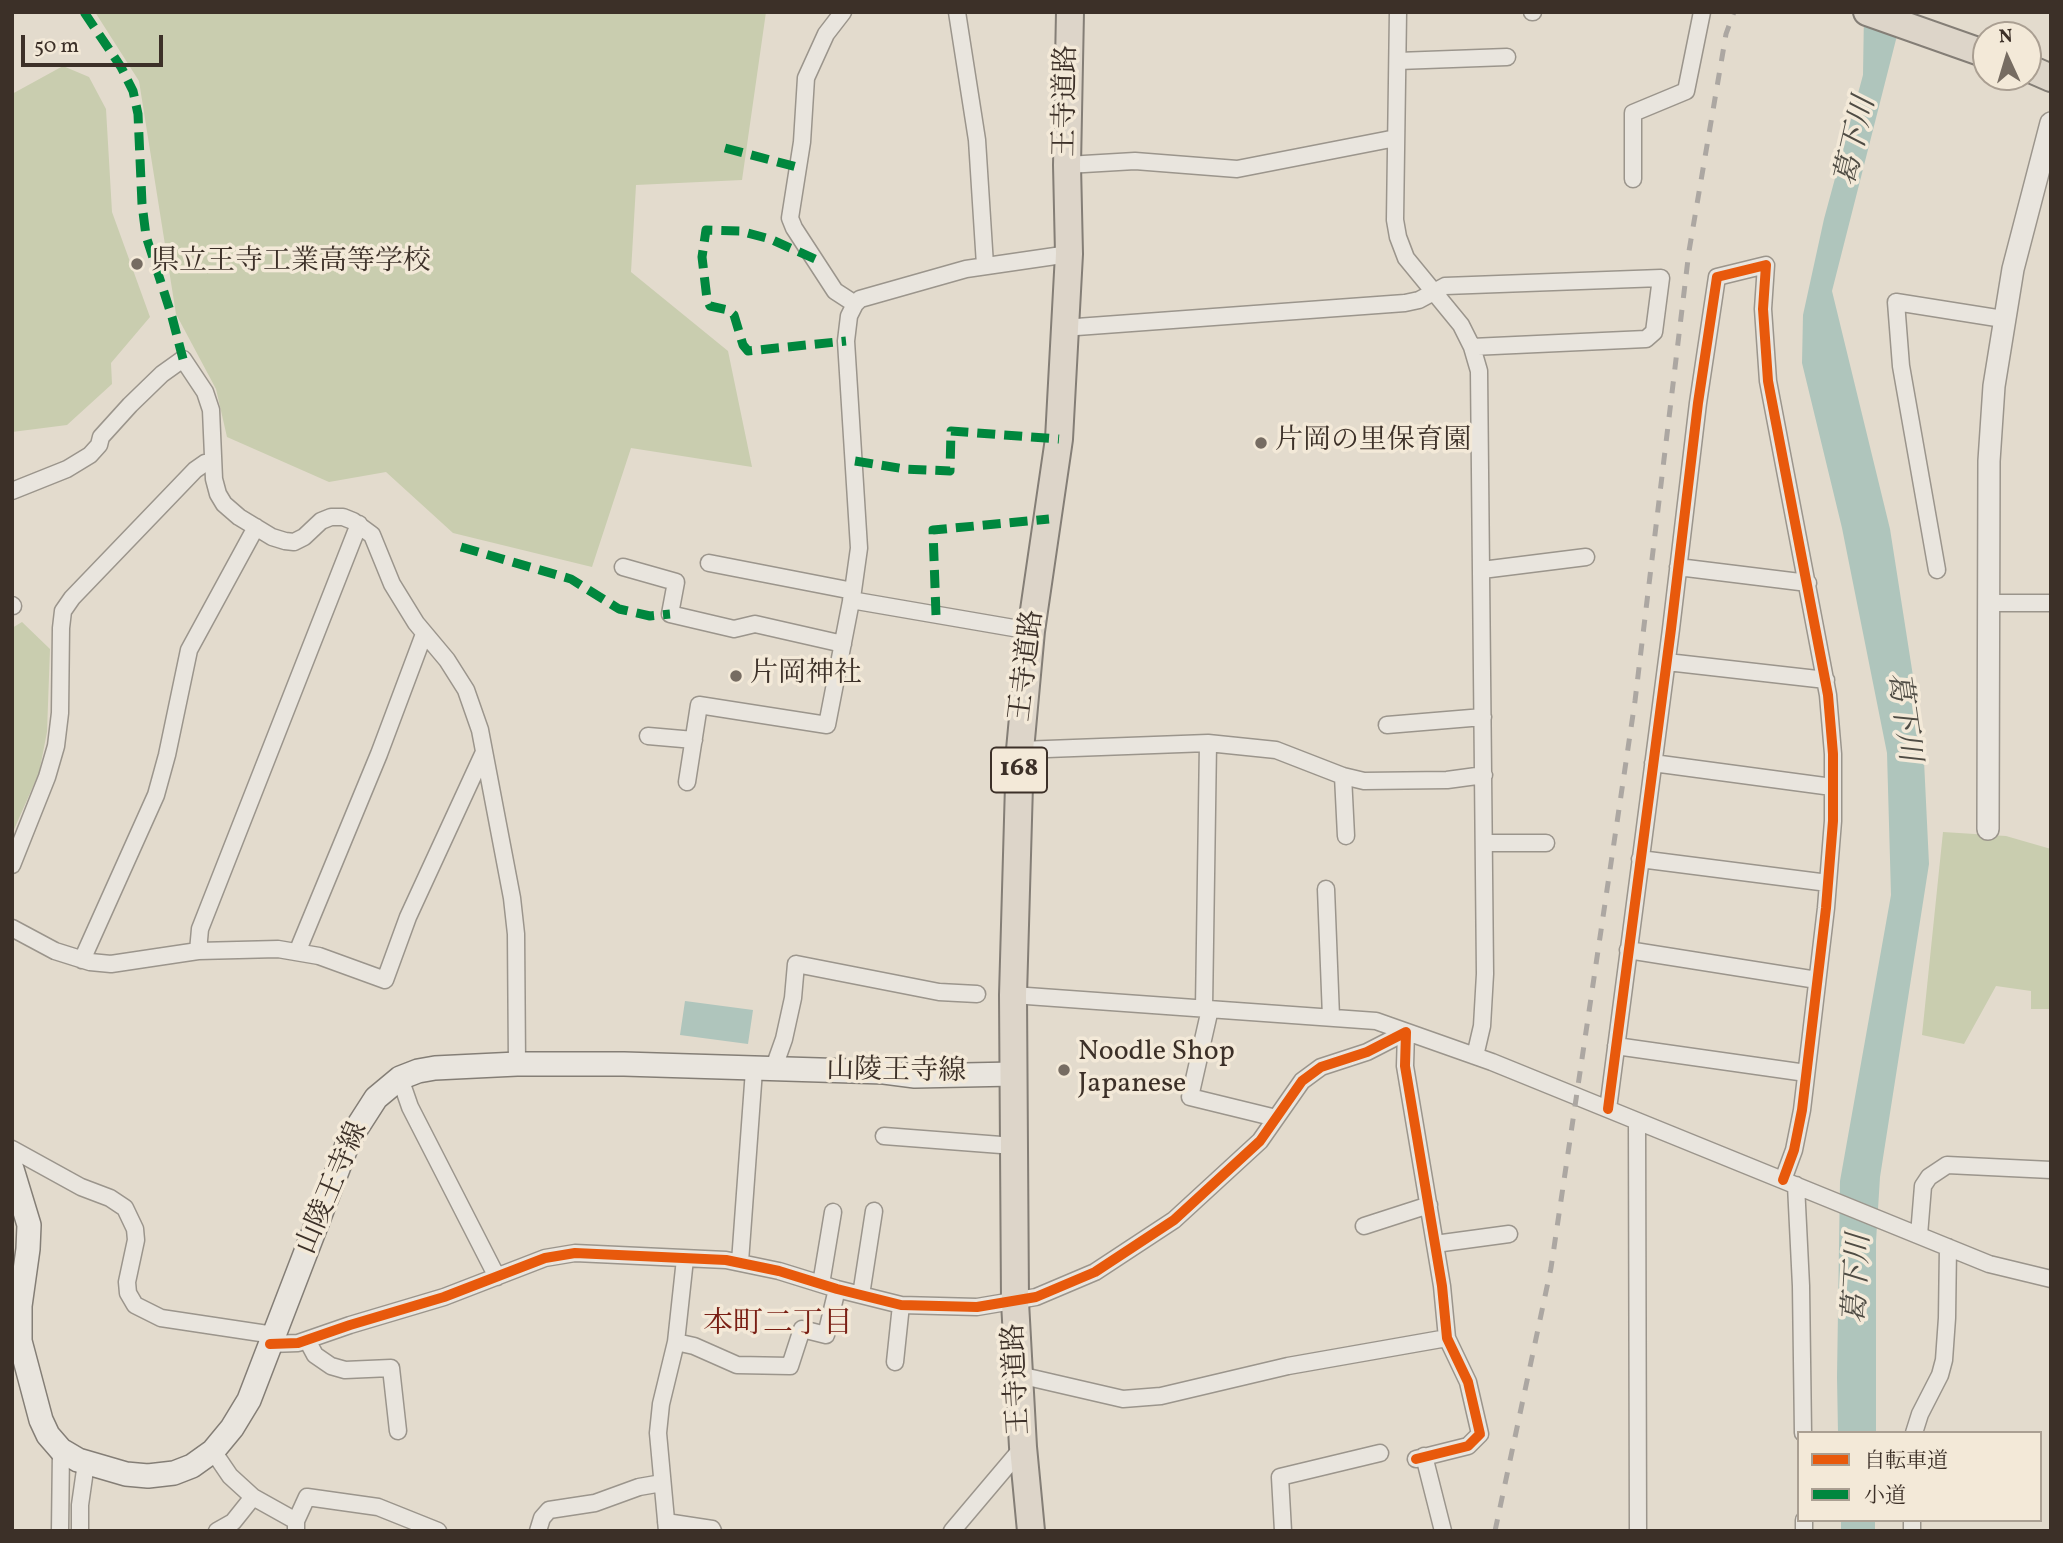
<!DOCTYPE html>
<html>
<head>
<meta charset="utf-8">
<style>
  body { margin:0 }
  #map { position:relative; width:2063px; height:1543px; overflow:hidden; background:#e3dbcd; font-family:Vollkorn,"Noto Serif JP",serif }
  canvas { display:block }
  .frame { position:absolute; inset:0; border:14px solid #3c3028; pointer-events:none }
  .legend { position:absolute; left:1797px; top:1431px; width:245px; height:91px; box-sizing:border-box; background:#f3e9d8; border:2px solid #aa9f92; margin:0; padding:9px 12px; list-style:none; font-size:21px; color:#3c3028 }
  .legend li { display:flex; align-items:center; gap:14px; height:35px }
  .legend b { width:35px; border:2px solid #aa9f92 }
  .north { position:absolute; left:1972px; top:21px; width:70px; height:70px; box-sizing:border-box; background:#f3e9d8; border:2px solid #aa9f92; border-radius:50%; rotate:356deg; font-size:19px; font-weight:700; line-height:28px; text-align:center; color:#3c3028 }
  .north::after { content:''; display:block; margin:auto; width:24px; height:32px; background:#766c62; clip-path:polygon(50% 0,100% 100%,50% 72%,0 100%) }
  .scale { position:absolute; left:21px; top:35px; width:142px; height:32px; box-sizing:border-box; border:4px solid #3c3028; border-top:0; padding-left:9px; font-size:21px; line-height:24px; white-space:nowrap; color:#3c3028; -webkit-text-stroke:5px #f3e9d8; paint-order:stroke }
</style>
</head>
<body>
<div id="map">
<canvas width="2063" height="1543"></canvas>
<div class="frame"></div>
<ul class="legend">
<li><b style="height:9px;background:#e8590c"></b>自転車道</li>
<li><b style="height:9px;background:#00873e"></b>小道</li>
</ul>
<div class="north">N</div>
<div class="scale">50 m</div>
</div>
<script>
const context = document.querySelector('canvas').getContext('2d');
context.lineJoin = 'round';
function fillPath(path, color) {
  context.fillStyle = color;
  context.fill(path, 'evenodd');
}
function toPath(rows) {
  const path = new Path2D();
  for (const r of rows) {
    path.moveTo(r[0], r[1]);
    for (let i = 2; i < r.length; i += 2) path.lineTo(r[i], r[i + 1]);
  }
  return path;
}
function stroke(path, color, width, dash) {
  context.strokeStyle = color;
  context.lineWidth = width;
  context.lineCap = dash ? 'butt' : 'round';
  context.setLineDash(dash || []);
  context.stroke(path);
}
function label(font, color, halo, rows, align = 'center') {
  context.font = font + ' Vollkorn,"Noto Serif JP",serif';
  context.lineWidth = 7;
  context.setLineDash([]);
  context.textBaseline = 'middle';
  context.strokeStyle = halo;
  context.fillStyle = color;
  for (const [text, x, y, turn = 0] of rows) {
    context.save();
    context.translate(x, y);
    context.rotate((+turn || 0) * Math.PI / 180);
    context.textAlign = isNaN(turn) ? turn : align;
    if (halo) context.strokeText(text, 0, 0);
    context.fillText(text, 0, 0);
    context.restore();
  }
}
const green = toPath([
  [95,12,766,12,742,180,636,185,631,272,728,351,752,467,631,448,592,567,453,533,386,472,329,482,227,437,216,389,176,314,139,81],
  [63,66,89,77,106,109,112,212,150,317,111,363,112,384,67,425,12,432,12,94],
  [22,622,50,649,47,732,39,773,12,834,12,628],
  [1943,832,2006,836,2051,849,2051,1009,2031,1009,2031,991,1996,986,1964,1044,1922,1035]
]);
const water = toPath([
  [1864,12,1903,12,1832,291,1890,529,1923,740,1929,864,1880,1177,1876,1241,1876,1433,1838,1433,1837,1377,1840,1181,1891,895,1887,753,1842,528,1802,363,1803,315,1824,219,1863,75],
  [685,1001,753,1010,748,1044,680,1035],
  [1841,1520,1875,1520,1875,1531,1841,1531]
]);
const minor = toPath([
  [843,12,826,34,806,78,802,142,790,218,794,228,835,291,855,304],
  [957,12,977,140,985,265],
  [1398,12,1395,220,1398,237,1406,258,1461,325,1472,347,1479,371,1485,974,1482,1026,1475,1056],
  [1532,12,1533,12],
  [1398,61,1507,57],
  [1067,165,1135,161,1237,169,1396,138],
  [1633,179,1633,113,1686,91,1702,12],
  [1063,328,1405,303,1419,300,1445,286,1661,278,1654,332,1646,339,1472,347],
  [12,491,67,469,90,455,99,445,101,437,130,405,162,374,183,359,205,392,211,410,214,479,218,494,224,504,239,517,272,537,285,541,294,542,304,537,321,521,331,517,343,517,353,521,372,535,392,584,416,623,447,660,466,690,480,730,512,898,516,934,517,1064],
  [709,563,853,591],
  [623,567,676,582,670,614,734,629,755,624,843,644],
  [1678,567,1808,583],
  [1482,570,1586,557],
  [1937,570,1901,366,1896,302,2003,319],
  [851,600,1031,631],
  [1988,603,2051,603],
  [12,605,13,606],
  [1667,662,1826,680],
  [1387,725,1483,717],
  [648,736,694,740],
  [1020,750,1208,743,1276,750,1343,776,1364,781,1447,780,1484,775],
  [1653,763,1832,787],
  [1343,776,1346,836],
  [687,782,699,705,827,725,853,591,859,548,846,341,849,316,855,304,860,299,966,269,1069,254],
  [1484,843,1546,843],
  [1640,859,1828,883],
  [12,865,47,777,56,746,60,713,61,628,63,611,72,598,195,470,205,463,213,461],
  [1326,889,1331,1017],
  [12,928,55,951,90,962,111,964,198,951,278,949,319,956,385,980,408,917,484,752],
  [298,950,379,754,424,634],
  [1628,950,1817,980],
  [198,951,200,929,359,524],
  [82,960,156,795,167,755,189,650,256,527],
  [1013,995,1376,1021,1492,1062,1989,1264,2051,1279],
  [1204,1008,1208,743],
  [1210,1009,1190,1097,1276,1118],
  [1616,1046,1806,1073],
  [773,1070,784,1039,793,998,796,964,939,992,977,994],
  [400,1078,410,1107,497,1277],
  [1608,1109,1671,629,1698,403,1717,277,1766,265,1763,309,1768,381,1828,695,1833,754,1833,821,1826,908,1802,1110,1794,1150,1783,1180],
  [1637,1121,1638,1531],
  [884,1136,1014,1146],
  [12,1149,81,1187,110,1198,125,1208,135,1229,136,1240,127,1282,128,1293,135,1305,161,1318,274,1335],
  [1796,1185,1801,1286,1803,1433],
  [1364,1226,1429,1205],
  [1919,1235,1923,1186,1929,1177,1947,1165,2051,1170],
  [1435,1244,1509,1234],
  [740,1262,754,1070],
  [821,1284,833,1212],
  [861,1295,874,1211],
  [307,1340,315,1355,331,1366,345,1370,391,1368,398,1431],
  [676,1342,694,1346,737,1365,790,1366,802,1329,826,1335,837,1289],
  [270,1344,298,1343,350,1325,444,1297,545,1258,575,1253,726,1260,779,1271,837,1289,901,1305,977,1307,1036,1297,1095,1272,1174,1220,1260,1141,1302,1081,1321,1067,1367,1052,1406,1032,1405,1066,1442,1286,1447,1338,1468,1382,1480,1434,1468,1446,1416,1459],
  [895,1362,901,1305],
  [1019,1375,1123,1399,1161,1396,1288,1366,1447,1338],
  [1914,1433,1920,1414,1940,1375,1944,1360,1947,1318,1948,1247],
  [213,1451,230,1476,253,1497,296,1521],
  [1424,1456,1443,1531],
  [1804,1520,1804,1531],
  [666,1522,712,1529,713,1531],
  [60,1531,61,1450],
  [80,1531,80,1505,86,1463],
  [217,1531,233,1522,253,1497],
  [296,1531,296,1521,307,1497,378,1507,438,1531],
  [538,1531,542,1518,549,1510,595,1503,639,1487,662,1483],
  [667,1531,658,1433,661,1404,676,1342,685,1259],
  [952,1531,1023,1447],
  [1283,1531,1280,1477,1380,1453],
  [1912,1531,1912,1520]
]);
const tertiary = toPath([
  [1988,829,1989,461,1994,386,2013,269,2051,123]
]);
const secondary = toPath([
  [12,1169,29,1225,28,1249,20,1306,20,1341,41,1420,48,1435,61,1450,78,1460,126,1474,148,1476,174,1473,192,1466,213,1451,232,1428,249,1400,349,1140,376,1098,400,1078,418,1071,435,1068,517,1064,624,1064,884,1072,915,1076,1014,1074]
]);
const primary = toPath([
  [1867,12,1986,54],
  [2028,68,2051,78]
]);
const trunk = toPath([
  [1031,1531,1023,1447,1015,1302,1013,995,1020,750,1031,631,1059,439,1069,254,1067,165,1070,12]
]);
const rail = toPath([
  [1495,1531,1551,1268,1635,701,1689,251,1726,34,1734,12]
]);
const quiet = toPath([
  [84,12,121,67,133,91,138,114,142,204,146,236,172,317,183,359],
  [725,148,797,167],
  [815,259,770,239,740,231,706,230,702,257,707,299,710,306,728,310,734,315,743,345,748,351,846,341],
  [855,461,905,469,950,471,951,431,1059,439],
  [461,547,571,579,619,609,650,616,670,614],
  [936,615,933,530,1049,519]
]);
const cycleway = toPath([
  [1608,1109,1671,629,1698,403,1717,277,1766,265,1763,309,1768,381,1828,695,1833,754,1833,821,1826,908,1802,1110,1794,1150,1783,1180],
  [270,1344,298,1343,350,1325,444,1297,545,1258,575,1253,726,1260,779,1271,837,1289,901,1305,977,1307,1036,1297,1095,1272,1174,1220,1260,1141,1302,1081,1321,1067,1367,1052,1406,1032,1405,1066,1442,1286,1447,1338,1468,1382,1480,1434,1468,1446,1416,1459]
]);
const markers = [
  [137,264,7,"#766c62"],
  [1261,443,7,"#766c62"],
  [736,676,7,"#766c62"],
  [1064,1070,7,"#766c62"]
];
const shields = [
  [1019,770,56]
];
const shieldNames = [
  ["168",1019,770]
];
const streetNames = [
  ["王寺道路",1068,101,-89],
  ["王寺道路",1029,666,-83],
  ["山陵王寺線",896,1073,1],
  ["山陵王寺線",334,1189,-67],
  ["王寺道路",1019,1379,-93]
];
const poiNames = [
  ["県立王寺工業高等学校",151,264],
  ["片岡の里保育園",1275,443],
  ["片岡神社",750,676],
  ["Noodle Shop",1078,1054],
  ["Japanese",1078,1086]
];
const waterNames = [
  ["葛下川",1858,142,-77],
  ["葛下川",1901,717,82],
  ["葛下川",1860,1279,-87]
];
const neighbourhoodNames = [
  ["本町二丁目",778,1326]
];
fillPath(green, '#c9cdaf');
fillPath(water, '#afc5bc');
stroke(minor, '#9b958c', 19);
stroke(tertiary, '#9b958c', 24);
stroke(secondary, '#847e76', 26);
stroke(primary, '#847e76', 30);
stroke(trunk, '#847e76', 30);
stroke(minor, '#e9e5de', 16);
stroke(tertiary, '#e9e5de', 21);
stroke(secondary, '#e9e5de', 23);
stroke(primary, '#ddd5c9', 26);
stroke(trunk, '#ddd5c9', 26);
stroke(rail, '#aca7a2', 5, [12, 12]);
stroke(quiet, '#00873e', 9, [18, 9]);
stroke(cycleway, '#e8590c', 10);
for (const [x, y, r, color] of markers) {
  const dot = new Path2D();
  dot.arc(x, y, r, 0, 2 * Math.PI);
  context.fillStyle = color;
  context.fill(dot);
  stroke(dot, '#f3e9d8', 2.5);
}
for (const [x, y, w] of shields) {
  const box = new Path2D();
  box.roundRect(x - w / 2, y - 22.5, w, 45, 5);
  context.fillStyle = '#f3e9d8';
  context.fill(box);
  stroke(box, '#3c3028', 2);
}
label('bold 26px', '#3c3028', null, shieldNames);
label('28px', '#3c3028', '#f3e9d8', streetNames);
label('28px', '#3c3028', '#f3e9d8', poiNames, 'left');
label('italic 30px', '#4f4c44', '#f3e9d8', waterNames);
label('30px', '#7a1f14', '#f3e9d8', neighbourhoodNames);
</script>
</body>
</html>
